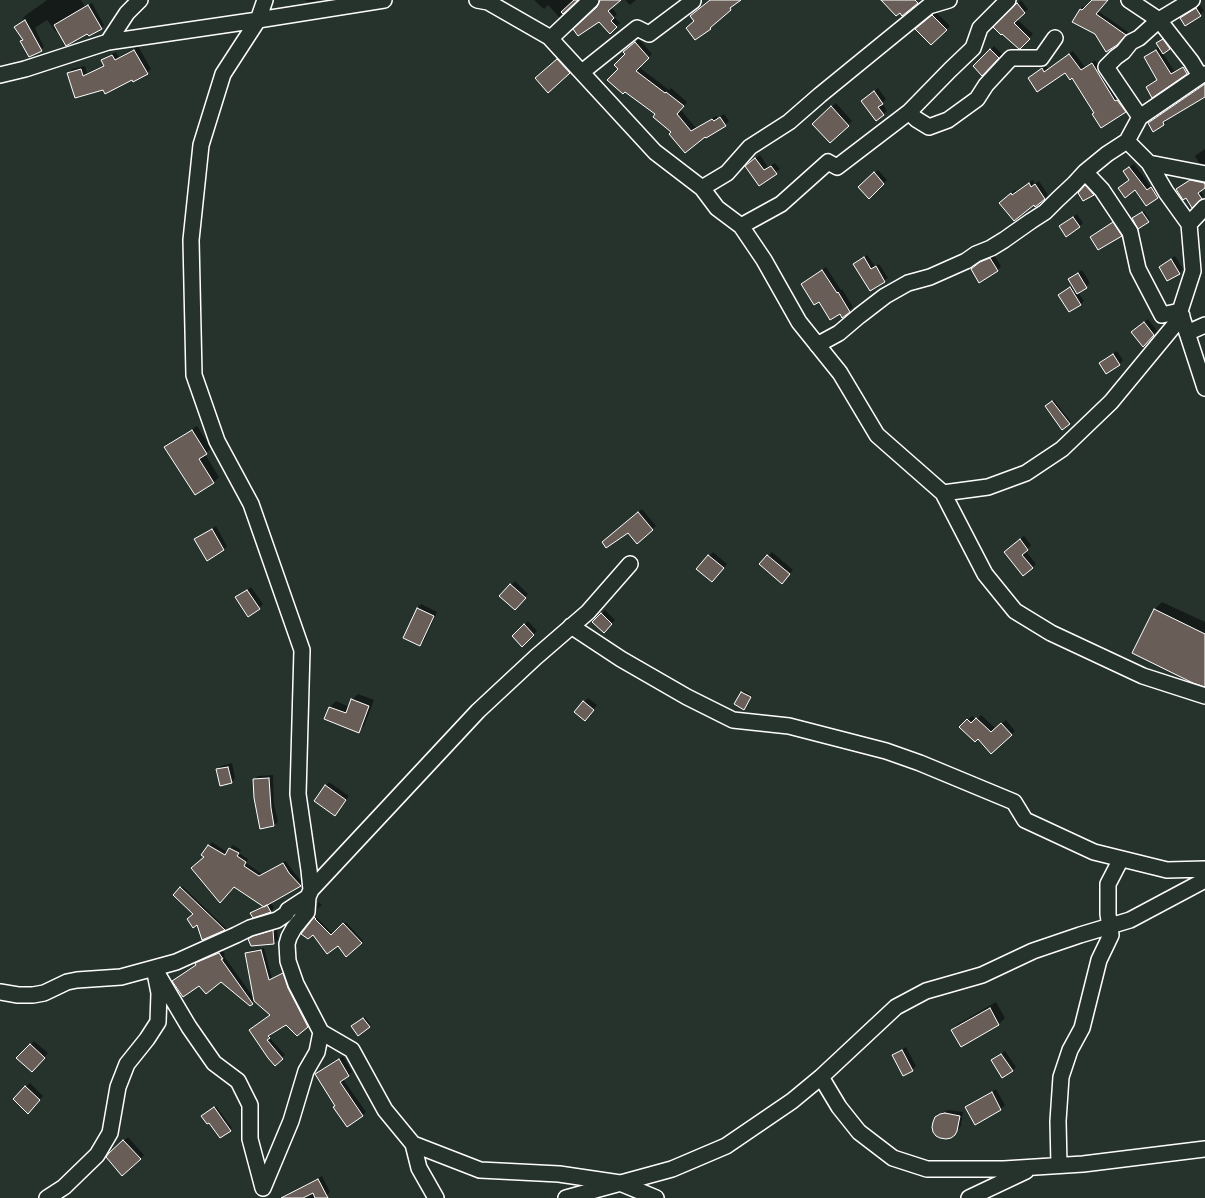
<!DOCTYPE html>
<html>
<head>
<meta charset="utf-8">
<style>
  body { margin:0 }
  canvas { display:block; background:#26332d }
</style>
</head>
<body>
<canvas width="1205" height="1198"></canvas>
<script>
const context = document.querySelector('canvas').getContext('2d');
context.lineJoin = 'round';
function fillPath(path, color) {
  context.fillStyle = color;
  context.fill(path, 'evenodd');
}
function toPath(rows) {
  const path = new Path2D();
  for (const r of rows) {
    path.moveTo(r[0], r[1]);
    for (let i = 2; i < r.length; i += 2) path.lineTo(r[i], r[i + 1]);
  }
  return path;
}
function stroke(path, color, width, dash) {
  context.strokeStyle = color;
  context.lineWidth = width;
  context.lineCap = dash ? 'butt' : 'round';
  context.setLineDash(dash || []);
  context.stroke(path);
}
const shadow = toPath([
  [47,0,81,0,85,7,92,3,104,25,101,28,87,32,58,31,56,32,47,20,35,28,44,47,42,49,30,27,29,28,40,50,21,41,23,39,15,27,24,20,23,18,26,15],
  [304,0,320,0,310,2],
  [534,0,576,0,559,17,548,5,544,9],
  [602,0,605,0,617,14,614,17,620,23,610,32,598,7],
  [625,0,636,0,630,5],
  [1021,0,1028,9,1017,19,1033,34,1020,48,995,27],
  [1093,0,1107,0,1098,11,1128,32,1120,41,1080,9,1083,6,1086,8],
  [1200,5,1204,11,1200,15,1182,18,1185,14],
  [936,12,950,26,931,44,920,25],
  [639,39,652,54,639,67,669,90,671,88,687,102,681,110,696,128,716,116,718,118,724,114,729,121,725,125,706,137,672,131,656,114,619,69,626,54,625,52],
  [1167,39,1173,46,1163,53,1174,71,1186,65,1189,70,1186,73,1147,87,1158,79,1145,58],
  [138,46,151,69,147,73,133,79,104,89,69,73,72,69,85,66,87,73,104,65,102,61,106,57,116,52,119,57],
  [994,46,1002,54,983,74,975,66],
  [1073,51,1085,67,1095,60,1119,98,1129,108,1125,111,1095,113,1072,77,1065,72,1029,78,1046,66,1048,69],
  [561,56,573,69,570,73,540,74],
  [1205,84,1205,98,1203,99,1202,97,1166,119,1167,121,1164,124,1149,123,1152,119],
  [878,88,886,99,882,103,887,111,883,114,862,101],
  [836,103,852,121,830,142,814,124],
  [1205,149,1205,164,1199,163,1195,156],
  [760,155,768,167,775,163,780,169,759,184,750,162],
  [1134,164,1151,187,1155,184,1162,194,1146,205,1136,189,1123,185,1130,179,1128,168],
  [878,170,887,180,869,198,859,187],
  [1193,178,1205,180,1205,187,1200,190,1204,196,1192,206,1187,197,1177,189],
  [1033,180,1035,184,1039,181,1048,195,1044,199,1034,204,1004,200,1015,190,1016,191],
  [1089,182,1097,190,1083,200,1079,193],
  [1144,211,1150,220,1148,222,1134,217],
  [1077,214,1083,223,1080,226,1060,226],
  [1117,219,1125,231,1121,235,1091,237,1095,233],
  [867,255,875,266,879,264,888,278,870,290,857,261],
  [994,255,1001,266,998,270,979,281,972,269,985,258],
  [1175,256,1183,269,1179,273,1160,267,1164,263],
  [826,267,841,290,842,289,853,307,849,311,840,313,819,300,802,284,806,280],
  [1082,270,1090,283,1078,292,1084,301,1080,305,1059,295,1063,291,1073,285,1069,279,1073,275],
  [1148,319,1157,331,1143,346,1136,328],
  [1117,351,1123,360,1120,364,1106,372,1100,363,1104,359],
  [1054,400,1071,422,1063,429,1048,405],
  [197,426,211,448,205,454,219,477,214,482,195,494,165,447,171,442],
  [642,509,656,526,637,542,628,532,606,539],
  [216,526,227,546,224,550,196,540,199,536],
  [1024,536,1031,545,1026,551,1036,564,1032,568,1009,548],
  [713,552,727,564,715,577,697,569],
  [772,552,793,570,785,579,761,564],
  [515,581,528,594,518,605,501,596],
  [251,587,263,604,259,608,237,598],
  [1162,602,1205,622,1205,684,1154,610],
  [421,604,437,612,424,641,420,645,404,638,418,608],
  [605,610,615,620,604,631,594,622],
  [528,621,537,631,522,645,513,636],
  [744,691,752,696,744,709,735,704],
  [358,694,374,700,364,726,358,732,330,707,336,701,349,707,352,700],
  [588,698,597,705,588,716,575,712],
  [981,715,996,729,1006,720,1015,731,992,753,978,738,960,727,972,716,976,720],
  [232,763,235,778,232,782,217,770,221,766],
  [273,775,274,804,278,822,274,825,254,780,258,776],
  [329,782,349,796,335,815,326,786],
  [212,842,227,852,233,845,241,850,239,853,248,859,246,863,262,874,286,861,292,870,303,883,301,885,271,902,274,908,270,912,252,913,255,910,264,906,203,855],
  [182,886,226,928,203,939,195,914,174,895],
  [319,902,322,905,317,909,318,903],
  [317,916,316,917,333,934,346,922,363,941,346,955,338,945,313,934,315,918],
  [277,927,278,940,274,943,252,945,249,939,253,936],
  [264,948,272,978,286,971,311,1023,308,1027,287,1023,271,1033,272,1034,269,1037,285,1055,275,1064,250,1030,271,1015,254,1001,250,1005,221,981,200,985,173,981,197,964,199,960,222,950,225,954,224,956,254,998,246,954,249,951],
  [996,1002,1005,1018,999,1024,961,1046,952,1030,958,1024],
  [365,1017,371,1025,369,1026,354,1025],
  [34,1041,48,1053,36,1067,18,1058],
  [906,1047,916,1066,912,1070,903,1075,893,1056,897,1052],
  [1005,1051,1016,1067,1013,1070,1002,1053],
  [343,1056,352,1072,343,1079,366,1112,362,1116,336,1105,316,1074,320,1070],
  [30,1083,43,1096,28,1112,14,1099],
  [996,1089,1005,1105,1001,1109,975,1123,966,1107,970,1104],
  [216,1106,232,1128,230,1130,204,1114],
  [949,1110,963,1112,961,1126,954,1134,936,1118,945,1111],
  [128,1137,144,1155,140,1159,114,1149],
  [322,1176,330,1192,326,1196,322,1198,280,1198]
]);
const building = toPath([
  [574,0,578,0,563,14,561,12,574,0],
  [600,0,621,0,608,11,614,18,611,21,617,27,610,34,599,22,578,36,573,29,597,7,600,0],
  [710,0,741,0,730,8,731,10,710,28,711,29,695,40,686,28,694,21,690,16,710,0],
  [881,0,915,0,918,3,902,16,900,13,896,16,881,0],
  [1092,0,1108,0,1096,14,1126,35,1117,45,1106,52,1095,34,1072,22,1080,9,1082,10,1092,0],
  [1017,3,1025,13,1014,23,1030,39,1020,49,1019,49,1002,34,1001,35,993,27,1017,3],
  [88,5,102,29,89,36,87,34,66,46,54,25,88,5],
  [1196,8,1201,16,1185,26,1180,18,1196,8],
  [932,15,947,30,931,45,915,29,932,15],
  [25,20,42,51,29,57,20,41,23,40,14,27,25,20],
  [1163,39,1170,49,1163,54,1156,43,1163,39],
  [635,42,649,58,636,71,665,93,666,92,684,106,677,114,691,131,712,119,714,121,720,117,726,126,706,138,705,137,685,153,669,134,671,132,653,117,655,114,625,92,623,94,607,80,618,69,614,65,625,54,623,52,635,42],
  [990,49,999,58,982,76,973,66,990,49],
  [134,50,148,74,133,82,132,80,105,94,103,90,75,98,67,73,81,69,83,76,104,66,101,60,112,55,115,60,134,50],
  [1156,50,1171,74,1183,67,1187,74,1152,98,1146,87,1157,80,1144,57,1156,50],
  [1069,54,1081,70,1092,63,1115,101,1117,100,1126,112,1101,128,1092,114,1094,113,1072,78,1070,80,1065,73,1037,92,1028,78,1042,68,1044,72,1069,54],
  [557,59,570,73,548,93,535,78,557,59],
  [1205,84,1205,97,1163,122,1164,125,1153,132,1148,123,1205,84],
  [874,91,883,104,878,107,884,115,876,121,861,101,874,91],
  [831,106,849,126,830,143,812,124,831,106],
  [755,158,764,170,771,166,777,174,759,186,745,166,755,158],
  [1129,167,1147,190,1151,187,1158,198,1146,206,1135,190,1125,198,1118,188,1129,180,1123,171,1129,167],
  [874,172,884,184,869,199,858,187,874,172],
  [1190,180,1204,183,1205,184,1205,188,1198,193,1202,199,1192,208,1186,198,1183,200,1176,189,1190,180],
  [1029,183,1031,187,1035,184,1045,199,1035,207,1034,205,1014,221,999,203,1011,193,1012,195,1029,183],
  [1085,185,1094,195,1083,201,1078,193,1085,185],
  [1142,212,1149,222,1138,229,1132,218,1142,212],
  [1073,217,1080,227,1066,237,1059,226,1073,217],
  [1113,222,1122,236,1098,250,1090,237,1113,222],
  [864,257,871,269,876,266,885,282,870,291,853,264,864,257],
  [990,258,998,271,979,283,971,269,980,262,990,258],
  [1171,259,1180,274,1167,281,1159,267,1171,259],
  [822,270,837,293,838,292,850,312,842,318,840,314,830,320,819,302,814,305,801,284,822,270],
  [1078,273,1087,288,1077,294,1068,279,1078,273],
  [1070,287,1081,305,1069,312,1058,295,1070,287],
  [1144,322,1154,335,1143,347,1131,332,1144,322],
  [1113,354,1120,365,1106,374,1099,363,1113,354],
  [1052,401,1070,424,1062,430,1045,406,1052,401],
  [192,430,207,454,199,459,214,483,195,495,164,447,192,430],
  [638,512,653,530,637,544,628,533,606,548,602,542,638,512],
  [212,529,224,550,207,561,194,539,212,529],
  [1020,539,1028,550,1022,555,1033,568,1023,576,1004,552,1020,539],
  [708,555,724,568,712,582,696,569,708,555],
  [767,555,790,574,782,584,759,564,767,555],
  [510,584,526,598,515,610,499,596,510,584],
  [247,590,260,609,248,617,235,597,247,590],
  [417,608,434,616,420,646,403,638,417,608],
  [1154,609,1205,634,1205,687,1193,683,1132,653,1154,609],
  [601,613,612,624,604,633,592,622,601,613],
  [524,624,534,635,522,647,512,636,524,624],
  [741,692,751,697,744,710,734,704,741,692],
  [351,699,369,706,359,733,324,719,329,707,346,713,351,699],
  [583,701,594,710,585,721,574,712,583,701],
  [976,718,991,732,1001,723,1012,735,991,754,978,739,975,742,959,727,967,719,971,723,976,718],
  [228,767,232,783,220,786,216,769,228,767],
  [269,778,271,808,274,826,260,829,254,798,253,779,269,778],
  [325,785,346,800,335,816,314,801,325,785],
  [208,845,225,855,229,848,239,853,237,856,246,862,244,866,259,876,283,863,289,873,301,886,264,907,234,887,220,903,191,868,204,857,201,855,208,845],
  [180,887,225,930,202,940,197,925,193,928,187,919,193,914,173,895,180,887],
  [267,905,271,912,253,918,250,913,267,905],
  [314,917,316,919,315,919,331,935,343,923,362,943,346,957,338,946,327,954,313,935,308,939,301,934,314,917],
  [273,930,274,944,251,946,248,939,253,936,273,930],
  [261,950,269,980,283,973,288,988,308,1027,297,1036,286,1025,268,1036,270,1038,267,1040,283,1059,275,1066,268,1058,249,1030,270,1015,254,1001,245,953,261,950],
  [219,953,223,959,221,959,253,1004,250,1006,221,982,206,994,199,986,183,997,172,981,196,965,195,963,219,953],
  [990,1008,999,1025,961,1047,951,1030,990,1008],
  [363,1018,370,1027,358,1036,351,1026,363,1018],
  [30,1044,45,1058,32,1072,16,1058,30,1044],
  [902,1050,913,1071,903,1076,892,1055,902,1050],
  [1001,1054,1013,1071,1002,1078,991,1060,1001,1054],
  [339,1059,349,1076,340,1082,363,1116,347,1127,333,1107,335,1106,315,1074,339,1059],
  [25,1086,40,1100,28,1114,13,1099,25,1086],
  [992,1092,1001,1110,975,1125,965,1107,992,1092],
  [214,1107,231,1131,220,1138,209,1123,207,1124,201,1116,214,1107],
  [945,1113,960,1116,957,1131,955,1135,951,1138,946,1139,940,1138,936,1136,933,1132,932,1127,933,1122,935,1117,940,1114,945,1113],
  [123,1140,141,1159,122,1176,106,1157,109,1153,123,1140],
  [318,1179,328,1198,315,1198,313,1193,303,1198,281,1198,318,1179]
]);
const minor = toPath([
  [265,0,258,20,223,74,201,145,191,240,194,375,217,441,251,504,302,650,298,794,309,870,311,890,308,897,307,912,294,928,289,937,287,944,288,961,296,984,321,1032,352,1050,385,1110,413,1144,419,1168,436,1198],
  [477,0,488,2,549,37,655,152,702,188,717,208,741,226,764,260,799,322,840,373,877,435,943,493,985,574,1015,611,1051,633,1143,676,1205,696],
  [1129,0,1159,20,1191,61,1200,76],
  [551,38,591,0],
  [108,42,258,20,384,0],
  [582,72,637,28,649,34,693,1,692,0],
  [0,75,25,69,108,42,127,13,140,0],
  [909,112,916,119,929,127,948,120,977,99,986,85,1011,58,1041,58,1055,38],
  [1140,117,1200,76,1205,74],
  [1127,141,1149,163,1166,192,1189,224,1193,271,1180,311,1205,388],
  [1149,163,1205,174],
  [1085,172,1102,190,1130,232,1138,269,1162,315,1180,311],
  [702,188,727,173,750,147,789,122,820,95,929,6,949,0],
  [1189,224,1205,207],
  [741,226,781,204,828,162,837,167,909,112,950,70,973,48,980,28,1008,0],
  [1187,333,1205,325],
  [817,345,839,333,859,316,885,296,908,283,930,277,966,261,976,254,991,248,1004,240,1031,221,1045,212,1058,199,1074,184,1085,172,1107,154,1127,141,1140,117,1106,67,1116,57,1123,52,1131,42,1139,38,1159,20,1192,0],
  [943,493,988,487,1026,473,1062,449,1111,402,1182,316],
  [571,626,621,659,687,697,733,720,789,726,886,751,920,763,1014,802,1025,820,1094,852,1167,870,1205,869],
  [311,890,478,711,536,657,588,612,630,564],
  [0,992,18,995,33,995,44,993,67,982,77,980,121,977,176,962,236,935,250,928,277,920,286,914,288,910,308,897],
  [821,1077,839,1107,859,1132,893,1158,927,1169,1004,1169,1083,1164,1205,1149],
  [413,1144,480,1170,559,1174,620,1183,656,1198],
  [1059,1165,1058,1121,1061,1077,1070,1050,1082,1028,1099,960,1111,935,1108,914,1108,884,1121,859],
  [47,1198,64,1187,97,1155,110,1133,118,1087,127,1064,147,1039,158,1022,159,993,154,968,189,1027,214,1063,238,1081,250,1105,250,1139,263,1188,291,1121,306,1071,317,1052,321,1032],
  [566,1198,672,1169,726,1146,792,1101,821,1077,896,1007,926,991,982,975,1033,951,1080,935,1130,920,1205,880],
  [969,1198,1026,1171]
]);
fillPath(shadow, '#0007');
fillPath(building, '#695d57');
stroke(building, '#fff', 1);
stroke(minor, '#fff', 18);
stroke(minor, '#26332d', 15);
</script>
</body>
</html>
